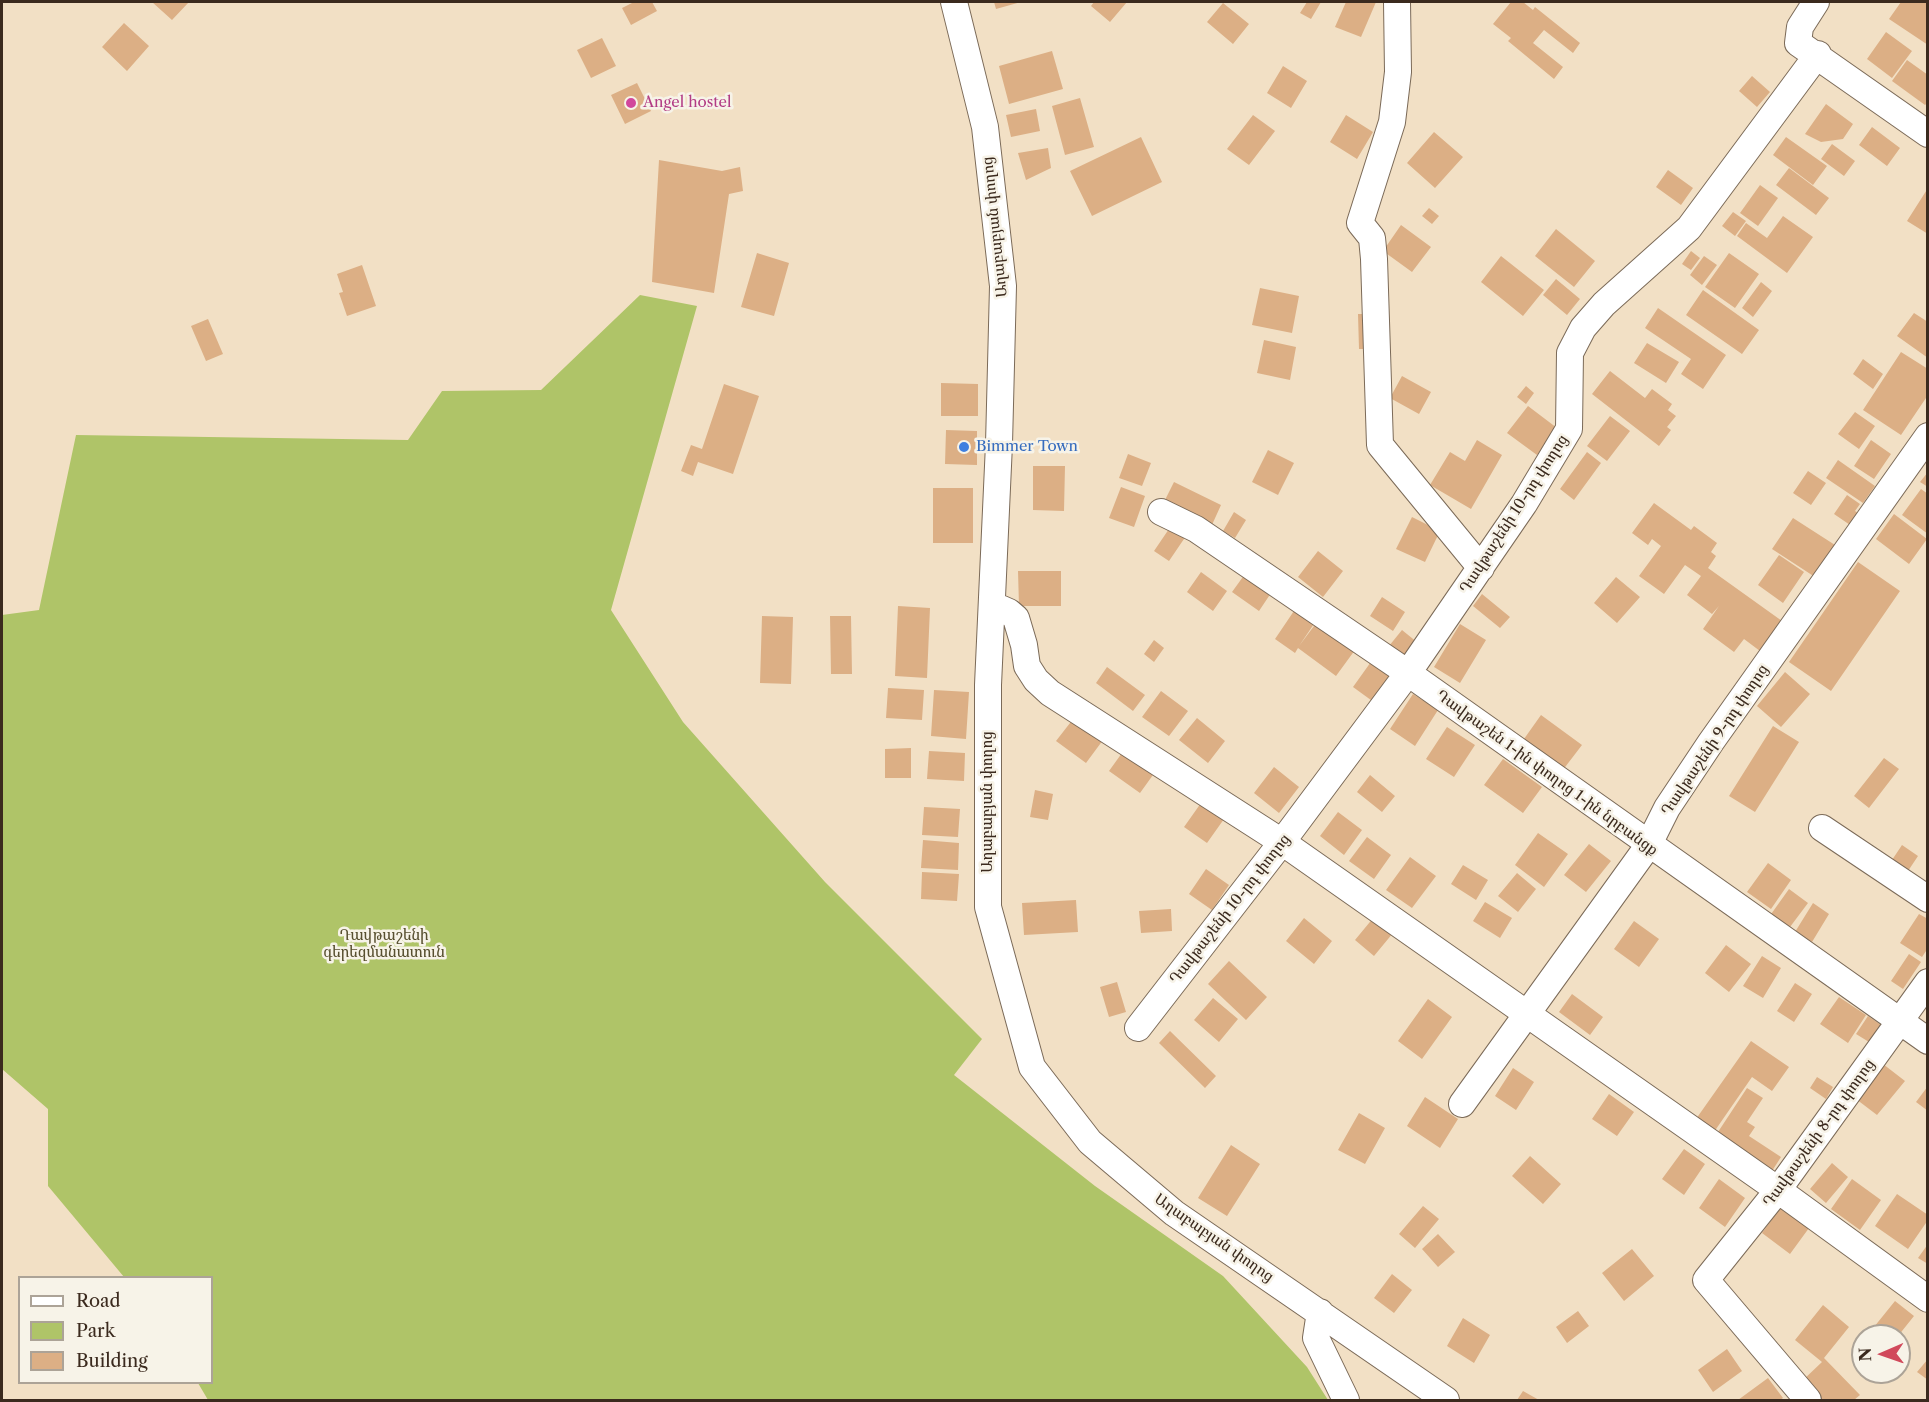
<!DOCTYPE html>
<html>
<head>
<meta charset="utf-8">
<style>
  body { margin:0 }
  #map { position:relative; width:1929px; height:1402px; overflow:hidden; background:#f2e0c5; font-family:"Libre Caslon Text",serif }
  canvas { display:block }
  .frame { position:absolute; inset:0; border:3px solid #3b2a1e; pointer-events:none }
  .legend { position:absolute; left:18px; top:1276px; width:195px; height:108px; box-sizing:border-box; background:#f7f3e8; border:2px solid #aca397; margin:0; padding:8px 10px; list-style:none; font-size:18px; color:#3b2a1e }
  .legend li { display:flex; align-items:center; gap:12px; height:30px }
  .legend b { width:30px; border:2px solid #aca397 }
  .north { position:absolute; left:1851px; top:1324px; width:60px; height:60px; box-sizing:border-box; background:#f7f3e8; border:2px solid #aca397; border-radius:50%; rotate:268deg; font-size:16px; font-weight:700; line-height:24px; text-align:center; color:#3b2a1e }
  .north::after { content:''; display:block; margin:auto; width:21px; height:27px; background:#d1495b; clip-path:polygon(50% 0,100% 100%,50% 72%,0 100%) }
</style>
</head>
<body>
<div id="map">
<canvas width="1929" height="1402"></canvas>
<div class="frame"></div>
<ul class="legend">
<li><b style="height:8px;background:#fff"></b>Road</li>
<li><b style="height:16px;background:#afc468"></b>Park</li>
<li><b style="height:16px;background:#dcaf85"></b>Building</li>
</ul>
<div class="north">N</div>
</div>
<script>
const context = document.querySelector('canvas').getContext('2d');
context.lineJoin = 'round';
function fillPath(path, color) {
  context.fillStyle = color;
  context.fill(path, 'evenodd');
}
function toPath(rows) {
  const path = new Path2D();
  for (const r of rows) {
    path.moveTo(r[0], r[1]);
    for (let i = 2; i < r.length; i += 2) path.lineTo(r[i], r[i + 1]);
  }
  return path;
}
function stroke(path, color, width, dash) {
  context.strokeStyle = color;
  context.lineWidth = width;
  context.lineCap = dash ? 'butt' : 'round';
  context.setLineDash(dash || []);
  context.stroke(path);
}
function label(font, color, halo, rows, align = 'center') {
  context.font = font + ' "Libre Caslon Text","Noto Serif Armenian",serif';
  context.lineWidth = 5;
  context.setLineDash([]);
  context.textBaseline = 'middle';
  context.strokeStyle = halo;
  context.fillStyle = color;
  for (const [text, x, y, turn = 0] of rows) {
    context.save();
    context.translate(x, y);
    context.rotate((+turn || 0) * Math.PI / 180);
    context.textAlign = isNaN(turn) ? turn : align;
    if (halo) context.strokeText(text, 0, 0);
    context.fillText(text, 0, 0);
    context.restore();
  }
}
const green = toPath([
  [640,295,697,306,611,610,683,722,825,882,982,1039,954,1075,1095,1186,1223,1276,1307,1367,1328,1400,208,1400,198,1383,212,1382,212,1278,124,1277,48,1186,48,1109,2,1069,2,615,39,610,76,435,408,440,442,391,541,390]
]);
const building = toPath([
  [152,2,189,2,172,20],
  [634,2,652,2,657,11,631,25,622,8],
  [994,2,1021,2,996,9],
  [1094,2,1127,2,1110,22,1091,6],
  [1307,2,1321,2,1311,19,1300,13],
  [1346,2,1376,2,1361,37,1335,27],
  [1511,2,1523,2,1533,10,1535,7,1580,43,1573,53,1544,30,1533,43,1563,67,1554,79,1508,41,1511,38,1493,24],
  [1901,2,1928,2,1928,45,1889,19],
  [1223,3,1249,24,1233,44,1207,22],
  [124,23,149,46,127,71,102,47],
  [1886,32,1912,51,1892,78,1867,59],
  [602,38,616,66,591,78,577,50],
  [1052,51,1063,89,1009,104,999,66],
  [1907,60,1928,75,1928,102,1925,105,1892,81],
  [1283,66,1307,81,1291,108,1267,93],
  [1752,76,1770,92,1757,107,1739,91],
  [637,83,651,111,625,124,611,95],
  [1080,98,1094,147,1065,155,1052,106],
  [1826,104,1853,124,1843,139,1821,142,1805,134],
  [1036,109,1040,131,1011,137,1006,115],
  [1253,115,1275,131,1249,165,1227,149],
  [1346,115,1373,132,1357,159,1330,142],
  [1872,127,1900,148,1887,166,1859,145],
  [1434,132,1463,157,1435,188,1407,163],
  [1141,137,1162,182,1092,216,1070,171],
  [1786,137,1827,166,1813,185,1773,155],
  [1832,144,1855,161,1844,176,1821,159],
  [1048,148,1051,168,1026,180,1018,153],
  [659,160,722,171,740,167,743,191,729,194,714,293,652,282],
  [1789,168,1829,198,1816,215,1776,185],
  [1668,170,1693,188,1681,205,1656,187],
  [1760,185,1778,198,1758,226,1740,213],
  [1928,188,1928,234,1907,221],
  [1429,208,1439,216,1432,224,1422,216],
  [1733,212,1746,221,1735,236,1722,226],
  [1783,216,1813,237,1787,273,1737,236,1746,223,1767,238],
  [1401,225,1431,247,1412,272,1383,251],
  [1556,229,1595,261,1574,287,1535,256],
  [1691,251,1700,258,1691,270,1682,264],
  [757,253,789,263,774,316,741,307],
  [1729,253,1759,274,1735,308,1705,287],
  [1501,256,1544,290,1523,316,1481,282],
  [1704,256,1717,265,1702,285,1690,275],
  [362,265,376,306,347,316,339,293,343,292,337,274],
  [1556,279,1580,299,1567,315,1543,295],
  [1761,282,1772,291,1753,317,1742,308],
  [1260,288,1299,296,1292,333,1252,325],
  [1703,290,1759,330,1742,354,1686,315],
  [1658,308,1726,355,1703,389,1681,374,1691,359,1645,328],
  [1914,313,1928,322,1928,358,1897,336],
  [1358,314,1367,314,1368,349,1359,349],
  [208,319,223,354,206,361,191,326],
  [1264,340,1296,347,1290,380,1257,373],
  [1647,343,1679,362,1666,383,1634,363],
  [1901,352,1928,369,1928,395,1901,435,1863,410],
  [1863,359,1883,374,1873,389,1853,374],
  [1610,371,1645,398,1652,389,1672,404,1668,410,1676,416,1667,427,1671,430,1659,446,1592,394],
  [1402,376,1431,392,1419,414,1390,398],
  [941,383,978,384,978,416,941,416],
  [724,384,759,396,733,474,698,462,693,476,681,471,691,445,702,449],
  [1526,386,1534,393,1526,404,1517,397],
  [1528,406,1557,428,1537,455,1507,433],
  [1855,412,1875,426,1859,449,1838,434],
  [1610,416,1630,431,1607,461,1587,446],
  [946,430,977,431,977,465,945,464],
  [1477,440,1502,455,1471,509,1430,485,1450,452,1465,461],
  [1871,440,1891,454,1874,479,1854,466],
  [1268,450,1294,463,1278,495,1252,482],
  [1587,452,1601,463,1574,500,1560,489],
  [1128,454,1151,463,1142,486,1119,478],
  [1838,460,1875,486,1863,503,1826,478],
  [1033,466,1065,466,1064,511,1033,510],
  [1808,471,1826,483,1811,505,1793,493],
  [1928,472,1928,487,1920,482],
  [1174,482,1221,505,1211,527,1163,504],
  [1121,487,1145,496,1134,527,1109,518],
  [933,488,973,488,973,543,933,543],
  [1921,489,1928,494,1928,534,1902,515],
  [1847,495,1860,504,1855,511,1861,515,1853,527,1834,514],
  [1654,503,1691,530,1694,526,1717,543,1711,552,1716,556,1708,568,1782,621,1760,651,1744,639,1734,652,1703,629,1719,606,1712,614,1687,595,1701,576,1685,565,1664,594,1639,576,1661,546,1652,539,1648,545,1632,533],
  [1234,512,1246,520,1235,538,1223,531],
  [1894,514,1927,539,1909,564,1876,539],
  [1412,517,1440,531,1425,562,1396,549],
  [1793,518,1835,545,1815,577,1772,549],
  [1171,526,1186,536,1169,561,1154,551],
  [1318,551,1343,571,1323,597,1298,577],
  [1779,555,1804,572,1783,603,1758,585],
  [1858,562,1900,591,1831,691,1789,662],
  [1018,571,1061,571,1061,606,1019,606],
  [1201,572,1227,591,1213,611,1187,592],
  [1245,574,1271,593,1259,611,1232,592],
  [1616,577,1640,597,1617,623,1594,603],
  [1482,594,1510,617,1500,628,1473,606],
  [1382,597,1405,612,1393,631,1370,616],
  [1298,605,1318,618,1299,646,1317,622,1355,650,1336,676,1298,648,1295,653,1275,639],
  [898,606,930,608,927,678,895,676],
  [762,616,793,617,791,684,760,683],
  [830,616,851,616,852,674,831,674],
  [1460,624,1486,640,1460,683,1434,667],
  [1402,630,1418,643,1405,659,1389,646],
  [1154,640,1164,648,1154,662,1144,654],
  [1373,659,1396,674,1375,703,1353,687],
  [1107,667,1145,695,1133,711,1096,683],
  [1785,672,1810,694,1781,727,1757,706],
  [888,688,924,690,922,720,886,718],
  [934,690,969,692,966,739,931,736],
  [1161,691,1188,711,1169,736,1142,717],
  [1413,694,1438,710,1415,746,1390,729],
  [1077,714,1106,736,1086,763,1056,741],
  [1541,715,1582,745,1559,775,1519,746],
  [1197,718,1225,741,1208,763,1179,740],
  [1773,726,1799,742,1755,812,1729,796],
  [1447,727,1475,745,1454,777,1426,759],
  [1127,746,1158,768,1140,793,1109,771],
  [911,748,911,778,885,778,885,749],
  [929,751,965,753,964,781,927,779],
  [1884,758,1899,769,1869,808,1854,796],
  [1503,759,1542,787,1523,813,1484,785],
  [1274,767,1299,787,1279,813,1254,793],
  [1370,775,1395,796,1382,812,1357,792],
  [1035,790,1053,794,1048,820,1030,817],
  [1201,803,1224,819,1207,843,1184,827],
  [924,807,960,809,958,837,922,835],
  [1338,812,1362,830,1344,855,1320,836],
  [1538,833,1568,854,1544,887,1515,865],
  [1367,837,1391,855,1374,879,1349,861],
  [923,840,959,843,958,870,921,868],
  [1589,844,1611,861,1586,892,1564,875],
  [1902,845,1918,856,1906,874,1890,863],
  [1410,857,1436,876,1412,908,1386,890],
  [1768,863,1791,880,1771,909,1747,892],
  [1463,865,1488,880,1476,900,1451,884],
  [1206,869,1229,885,1212,910,1189,894],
  [922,872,959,874,957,901,921,899],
  [1517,873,1536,889,1518,912,1498,896],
  [1789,889,1808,903,1787,931,1769,917],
  [1076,900,1078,932,1024,935,1022,903],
  [1485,902,1512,918,1500,938,1473,921],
  [1813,903,1829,914,1812,942,1795,932],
  [1171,909,1172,931,1141,933,1139,911],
  [1919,914,1928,919,1928,948,1922,957,1900,943],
  [1374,917,1393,933,1374,956,1355,940],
  [1304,918,1332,941,1314,964,1286,941],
  [1634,921,1659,939,1639,967,1614,949],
  [1726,945,1751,964,1729,992,1705,973],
  [1909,954,1921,962,1903,989,1891,981],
  [1762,956,1781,968,1763,998,1743,986],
  [1229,961,1267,997,1246,1020,1208,984],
  [1117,982,1126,1012,1109,1017,1100,987],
  [1795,983,1812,994,1794,1022,1777,1011],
  [1572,994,1603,1017,1590,1035,1559,1012],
  [1839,997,1866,1015,1848,1043,1820,1024],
  [1213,998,1238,1019,1219,1042,1194,1020],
  [1428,999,1452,1017,1422,1059,1398,1041],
  [1868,1016,1881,1025,1869,1042,1856,1034],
  [1170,1031,1216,1076,1205,1088,1159,1043],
  [1751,1041,1789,1067,1772,1091,1752,1077,1714,1132,1696,1119],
  [1883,1064,1905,1081,1877,1115,1856,1099],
  [1513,1068,1534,1082,1516,1110,1495,1096],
  [1817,1077,1833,1087,1826,1099,1810,1088],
  [1928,1086,1928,1111,1916,1102],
  [1747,1088,1763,1098,1747,1122,1755,1127,1749,1136,1781,1157,1772,1171,1716,1135],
  [1609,1094,1634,1112,1617,1136,1592,1119],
  [1425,1097,1458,1119,1440,1148,1407,1126],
  [1359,1113,1385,1128,1365,1164,1338,1150],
  [1231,1145,1260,1164,1227,1216,1198,1198],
  [1684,1149,1705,1164,1684,1195,1662,1179],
  [1530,1156,1561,1184,1543,1204,1512,1176],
  [1832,1163,1848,1177,1826,1203,1810,1189],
  [1719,1179,1745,1198,1725,1227,1699,1208],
  [1852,1179,1881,1200,1860,1230,1831,1209],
  [1897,1194,1928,1215,1928,1220,1908,1249,1875,1226],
  [1423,1206,1439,1219,1415,1248,1399,1234],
  [1781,1207,1809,1228,1790,1254,1762,1233],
  [1438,1234,1455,1252,1438,1267,1422,1249],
  [1928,1244,1928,1264,1918,1258],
  [1632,1249,1654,1276,1624,1301,1602,1273],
  [1392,1274,1412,1290,1394,1313,1374,1298],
  [1895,1301,1914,1316,1898,1336,1885,1336,1874,1327],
  [1823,1305,1849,1327,1824,1358,1860,1395,1854,1400,1822,1400,1802,1381,1822,1362,1795,1340],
  [1578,1311,1589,1326,1567,1343,1556,1327],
  [1463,1318,1490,1335,1474,1363,1447,1346],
  [1727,1349,1742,1371,1713,1392,1698,1370],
  [1928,1359,1928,1380,1917,1372],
  [1768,1378,1783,1398,1780,1400,1738,1400],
  [1523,1391,1539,1400,1517,1400]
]);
const minor = toPath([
  [954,2,985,127,1003,286,999,444,988,685,988,907,1032,1067,1090,1142,1174,1213,1446,1400],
  [1397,2,1398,72,1392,122,1360,223,1372,238,1374,259,1380,445,1481,568],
  [1816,2,1800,27,1798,43,1928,134],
  [1161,512,1196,529,1408,673,1928,1041],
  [993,605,1009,612,1016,618,1024,645,1027,666,1036,680,1050,693,1282,842,1778,1190,1928,1299],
  [1822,828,1928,899],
  [1138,1028,1282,842,1408,673,1524,504,1569,429,1570,353,1583,328,1604,304,1689,228,1818,54],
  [1462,1104,1648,846,1667,808,1711,742,1928,436],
  [1320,1312,1316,1338,1346,1400],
  [1808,1400,1706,1280,1778,1190,1928,982]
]);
const markers = [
  [631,103,6,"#d1479c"],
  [964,447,6,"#3f7fe0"]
];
const hotelNames = [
  ["Angel hostel",643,103]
];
const streetNames = [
  ["Աղաբաբյան փողոց",995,227,-96],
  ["Դավթաշենի 10-րդ փողոց",1514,514,-57],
  ["Դավթաշենի 9-րդ փողոց",1715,740,-56],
  ["Դավթաշեն 1-ին փողոց 1-ին նրբանցք",1547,773,36],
  ["Աղաբաբյան փողոց",988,802,-90],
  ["Դավթաշենի 10-րդ փողոց",1230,909,-52],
  ["Դավթաշենի 8-րդ փողոց",1819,1133,-54],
  ["Աղաբաբյան փողոց",1214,1238,35]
];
const shopNames = [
  ["Bimmer Town",976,447]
];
const parkNames = [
  ["Դավթաշենի",384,936],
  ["գերեզմանատուն",384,953]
];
fillPath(green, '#afc468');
fillPath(building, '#dcaf85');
stroke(minor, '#7b6a58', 28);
stroke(minor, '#fff', 26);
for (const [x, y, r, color] of markers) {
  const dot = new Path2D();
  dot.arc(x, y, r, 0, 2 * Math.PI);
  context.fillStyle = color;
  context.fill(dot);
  stroke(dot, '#f7f3e8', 2);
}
label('15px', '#b23c85', '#f7f3e8', hotelNames, 'left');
label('15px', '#3b2a1e', '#f7f3e8', streetNames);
label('15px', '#366cbe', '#f7f3e8', shopNames, 'left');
label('15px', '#585030', '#f7f3e8', parkNames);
</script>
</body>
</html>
